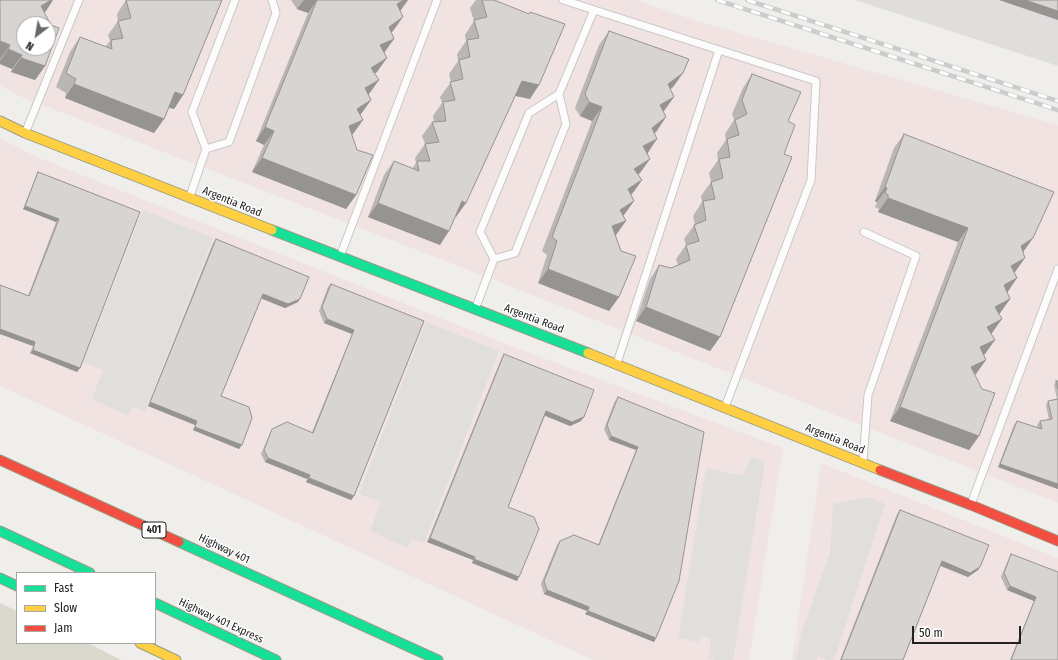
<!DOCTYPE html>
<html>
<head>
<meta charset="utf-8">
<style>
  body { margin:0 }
  #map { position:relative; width:1058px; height:660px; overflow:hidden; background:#f0eeeb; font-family:"Fira Sans Condensed",sans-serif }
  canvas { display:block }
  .legend { position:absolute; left:16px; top:572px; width:140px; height:72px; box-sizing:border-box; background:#fff; border:1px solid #a7a7a7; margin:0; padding:5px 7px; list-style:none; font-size:12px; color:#222 }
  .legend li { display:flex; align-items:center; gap:8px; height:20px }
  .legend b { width:20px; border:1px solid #a7a7a7 }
  .north { position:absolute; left:16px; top:16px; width:40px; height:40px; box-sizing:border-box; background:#fff; border:1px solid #a7a7a7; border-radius:50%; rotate:211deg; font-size:11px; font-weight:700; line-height:16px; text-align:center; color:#222 }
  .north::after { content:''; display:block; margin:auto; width:14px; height:18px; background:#6a6968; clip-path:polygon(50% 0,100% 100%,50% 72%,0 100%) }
  .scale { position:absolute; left:912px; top:626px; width:109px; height:18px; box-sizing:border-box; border:2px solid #222; border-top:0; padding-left:5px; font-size:12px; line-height:14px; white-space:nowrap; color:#222; -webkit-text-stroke:3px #fff; paint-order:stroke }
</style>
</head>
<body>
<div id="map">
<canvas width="1058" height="660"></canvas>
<ul class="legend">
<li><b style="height:5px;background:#16e098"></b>Fast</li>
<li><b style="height:5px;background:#ffcf43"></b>Slow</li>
<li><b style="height:5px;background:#f24e42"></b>Jam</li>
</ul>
<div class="north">N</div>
<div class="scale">50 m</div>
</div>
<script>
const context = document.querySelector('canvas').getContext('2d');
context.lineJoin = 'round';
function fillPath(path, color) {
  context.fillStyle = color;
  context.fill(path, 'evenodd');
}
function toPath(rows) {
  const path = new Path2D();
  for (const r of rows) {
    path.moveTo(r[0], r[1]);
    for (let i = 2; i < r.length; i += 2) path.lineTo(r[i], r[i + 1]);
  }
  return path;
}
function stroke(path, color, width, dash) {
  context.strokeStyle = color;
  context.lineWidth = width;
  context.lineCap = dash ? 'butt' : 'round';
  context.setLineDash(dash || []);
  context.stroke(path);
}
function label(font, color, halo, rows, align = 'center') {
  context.font = font + ' "Fira Sans Condensed",sans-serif';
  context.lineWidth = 3;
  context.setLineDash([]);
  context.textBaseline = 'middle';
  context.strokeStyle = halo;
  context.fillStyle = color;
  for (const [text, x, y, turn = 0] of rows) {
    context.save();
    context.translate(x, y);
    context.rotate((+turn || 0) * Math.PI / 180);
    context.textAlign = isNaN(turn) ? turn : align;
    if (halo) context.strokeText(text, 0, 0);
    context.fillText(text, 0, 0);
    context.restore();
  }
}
const residential = toPath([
  [855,0,1058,0,1058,66]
]);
const commercial = toPath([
  [0,0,635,0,694,20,1058,125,1058,503,484,276,14,94,0,85],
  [24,24,48,24,48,48,24,48],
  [0,138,37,157,511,346,783,448,749,660,593,660,0,386],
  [821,463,1058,558,1058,660,792,660]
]);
const construction = toPath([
  [0,603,17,611,17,643,88,643,121,660,0,660]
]);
const parking = toPath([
  [143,210,213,238,145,411,133,407,128,416,92,399,103,370,83,363],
  [426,322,499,351,424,543,412,539,407,548,370,531,381,502,359,494],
  [751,457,765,462,733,660,714,660,709,658,711,639,700,636,699,642,678,638,706,468,743,476],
  [867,497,885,504,834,660,827,660,818,656,817,660,796,660,801,634,830,552,833,504]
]);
const lane = toPath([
  [563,0,816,81,811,180,725,407],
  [26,131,79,0],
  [206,149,192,112,235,0],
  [190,196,206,149,229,142,276,13,272,0],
  [341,254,437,0],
  [494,259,480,232,529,113,559,94],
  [476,307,494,259,515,253,566,124,559,94,594,10],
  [617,363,719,50],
  [863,462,868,395,916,256,864,232],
  [971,504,1058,269]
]);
const fast = toPath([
  [272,230,588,353],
  [0,531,90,573],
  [179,542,438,660],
  [0,578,17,586],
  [155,603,276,660]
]);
const slow = toPath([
  [0,121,25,133,272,230],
  [588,353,880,470],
  [140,643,176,660]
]);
const jam = toPath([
  [0,460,179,542],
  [880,470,971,505,1058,541]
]);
const rail = toPath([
  [717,0,1058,110],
  [747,0,1058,101]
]);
const wall = toPath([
  [0,0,53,0,45,12,45,66,35,80,11,72,12,69,0,64],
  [126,0,222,0,183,95,174,109,169,108,164,119,154,133,65,98,66,93,56,87,70,52,80,37,105,47,110,41,108,35,118,21,117,14],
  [291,0,408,0,400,10,393,31,391,32,377,72,375,73,369,94,368,94,371,100,360,115,353,134,352,134,356,195,346,209,252,172,264,145,256,141,308,13,297,9],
  [476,0,494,0,530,99,515,96,456,217,455,216,440,245,368,217,384,175,394,161,412,169,416,163,415,158,425,144,422,136,432,122,434,122,433,116,442,103,440,97,451,82,449,74,458,61,457,54,466,41,465,35,474,21,470,8],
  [609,31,683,73,673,87,670,89,664,111,663,111,666,117,656,132,654,133,640,173,638,174,642,180,631,195,634,201,623,215,616,235,615,235,619,297,609,311,538,283,547,255,542,251,592,121,580,116,575,108,599,45],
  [752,74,788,121,784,154,720,337,710,351,636,321,650,279,659,265,671,268,678,265,676,259,686,245,684,239,695,224,693,216,702,202,701,196,711,182,709,173,718,160,717,153,726,140,725,134,734,120,732,114,743,88],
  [904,134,1033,238,1023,252,1015,272,1014,272,1017,278,1007,292,1010,299,1000,313,999,314,992,333,991,334,985,354,984,355,976,374,975,374,979,436,969,450,890,421,958,242,878,212,879,209,875,207,877,202,875,201,894,148],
  [38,172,140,212,80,368,77,372,30,353,33,346,0,334,0,285,28,296,56,222,23,209,36,176],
  [216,239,298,302,285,308,261,298,221,396,239,449,193,430,195,425,148,406,213,243],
  [331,284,424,321,354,496,351,500,306,482,307,479,265,462,261,454,270,433,272,429,312,432,352,334,324,323,319,311,328,287],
  [504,354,581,421,570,426,545,416,508,507,517,581,472,563,473,560,427,542,502,357],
  [1056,381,1058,381,1058,489,998,467,1014,425,1017,421,1038,428,1037,425,1040,421,1049,420,1046,405,1048,401,1057,399,1054,385],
  [618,397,704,432,656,638,654,642,585,614,587,611,544,594,541,584,557,545,560,541,598,545,636,450,609,440,604,429,615,401],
  [900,510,980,567,978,570,968,577,940,566,903,660,840,660,897,514],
  [1011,554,1058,572,1058,660,1010,660,1034,601,1007,590,1001,577,1009,558]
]);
const shadedWall = toPath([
  [51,0,53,0,46,11,32,20,41,6],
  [304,0,317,0,308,13,297,9],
  [404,0,408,0,401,10,387,18,397,4],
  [999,0,1025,0,1058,11,1058,20],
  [403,17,393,31,379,41,389,27],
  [394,39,384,53,380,45],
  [0,41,10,45,0,59],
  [8,49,22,55,12,69,0,64,0,61],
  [21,58,45,66,35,80,11,72],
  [387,58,377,72,361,82,371,68],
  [683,73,673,87,658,99,668,84],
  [379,80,369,94,355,102,365,88],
  [522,81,539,85,530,99,512,95],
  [74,84,164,119,154,133,65,98],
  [175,92,183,95,174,109,165,106],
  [674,97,664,111,651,119,660,105],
  [371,100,361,114,347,123,357,109],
  [589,102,602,107,592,121,580,116],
  [666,117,656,132,642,142,652,128],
  [363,120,353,134,340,140,349,126],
  [265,127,274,131,264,145,256,141],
  [657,139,647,154,643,146],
  [262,158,356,195,346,209,252,172],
  [650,159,640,173,624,183,634,169],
  [642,180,632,194,618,203,628,189],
  [885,187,887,188,877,202,875,201],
  [888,198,968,228,958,242,878,212],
  [462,201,466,203,456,217,452,215],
  [634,201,624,215,610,224,620,210],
  [378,203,449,231,440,245,368,217],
  [25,206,59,219,56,222,23,209],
  [626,221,616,235,603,240,612,226],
  [1033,238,1023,252,1021,246],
  [1025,258,1015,272,1001,280,1011,266],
  [548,269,619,297,609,311,538,283],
  [1017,278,1007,293,1004,285],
  [263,294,300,299,298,302,285,308,260,298],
  [1010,299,1000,313,985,321,995,307],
  [646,307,720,337,710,351,636,321],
  [327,319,354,330,352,334,324,323],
  [1002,319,992,333,977,341,987,327],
  [0,329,35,342,33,346,0,334],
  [995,340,985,354,970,361,980,347],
  [33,350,80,368,77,372,30,353],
  [986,360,976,374,961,381,971,367],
  [150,402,197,421,195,425,148,406],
  [900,407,979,436,969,450,890,421],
  [546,411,584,417,581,421,570,426,544,415],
  [195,427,242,445,239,449,193,430],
  [611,436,638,447,636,450,609,440],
  [268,458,310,475,307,479,265,462],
  [1000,464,1058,484,1058,489,998,467],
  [309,478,354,496,351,500,306,482],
  [430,538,475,557,473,560,427,542],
  [474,559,519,577,517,581,472,563],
  [942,561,980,567,978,570,968,577,939,565],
  [1010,586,1036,597,1034,601,1007,590],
  [547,590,589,607,587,611,544,594],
  [588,611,656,638,654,642,585,614]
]);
const building = toPath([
  [0,0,51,0,41,6,51,25,59,28,45,66,21,58,22,55,8,49,10,45,0,41,0,0],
  [24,24,48,24,48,48,24,48,24,24],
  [126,0,222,0,183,95,175,92,164,119,74,84,76,79,66,73,80,37,112,49,111,40,123,38,118,21,131,18,126,0],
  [317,0,404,0,397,4,403,17,389,27,394,39,380,45,387,58,371,68,379,80,365,88,371,100,357,109,363,120,349,126,357,150,373,155,356,195,262,158,274,131,265,127,317,0],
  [482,0,494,0,529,14,530,12,565,24,539,85,522,81,466,203,462,201,449,231,378,203,394,161,419,171,417,161,430,161,425,144,439,142,432,122,446,121,443,102,455,100,450,82,463,79,459,60,470,57,467,40,479,38,474,20,487,17,482,0],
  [1025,0,1058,0,1058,11,1025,0],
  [609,31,689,59,683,73,668,84,674,97,660,105,666,117,652,128,657,139,643,146,650,159,634,169,642,180,628,189,634,201,620,210,626,221,612,226,621,251,636,256,619,297,548,269,557,241,552,237,602,107,589,102,585,94,609,31],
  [752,74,801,92,788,121,795,125,784,154,792,157,720,337,646,307,659,265,671,268,690,260,686,245,699,241,694,225,706,220,703,201,715,199,711,182,723,178,719,159,730,157,727,139,739,135,735,120,747,114,742,100,752,74],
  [904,134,1054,192,1033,238,1021,246,1025,258,1011,266,1017,278,1004,285,1010,299,995,307,1002,319,987,327,995,340,980,347,986,360,971,367,982,389,995,393,979,436,900,407,968,228,888,198,888,195,885,193,887,188,885,187,904,134],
  [38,172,140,212,80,368,33,350,35,342,0,329,0,285,29,296,59,219,25,206,38,172],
  [216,239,309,277,300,299,288,304,263,294,221,396,249,407,252,418,242,445,195,427,197,421,150,402,216,239],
  [331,284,424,321,354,496,309,478,310,475,268,458,264,450,272,429,287,422,313,433,354,330,327,319,322,307,331,284],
  [504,354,594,390,584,417,572,422,546,411,508,507,534,517,539,529,519,577,474,559,475,557,430,538,504,354],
  [1056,381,1058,381,1058,389,1056,381],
  [618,397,704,432,679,581,656,638,588,611,589,607,547,590,544,581,560,541,574,535,599,545,638,447,611,436,607,425,618,397],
  [1058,399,1058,484,1000,464,1017,421,1042,429,1040,421,1052,419,1048,401,1058,399],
  [900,510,989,545,980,567,970,573,942,561,903,660,841,660,900,510],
  [1011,554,1058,572,1058,660,1011,660,1036,597,1010,586,1004,573,1011,554]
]);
const shields = [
  [154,530,24]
];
const shieldNames = [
  ["401",154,530]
];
const streetNames = [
  ["Argentia Road",232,202,22],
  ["Argentia Road",534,319,21],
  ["Argentia Road",835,439,22],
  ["Highway 401",224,549,25],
  ["Highway 401 Express",221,621,25]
];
fillPath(residential, '#dfdedc');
fillPath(commercial, '#f1e3e1');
fillPath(construction, '#d9d9cd');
fillPath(parking, '#e0dfde');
stroke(lane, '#c9c8c7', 9);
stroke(fast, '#999a82', 11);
stroke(slow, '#999a82', 11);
stroke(jam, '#999a82', 11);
stroke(lane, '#fdfcfc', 7);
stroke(fast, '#16e098', 9);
stroke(slow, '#ffcf43', 9);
stroke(jam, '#f24e42', 9);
stroke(rail, '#ccc', 4.5);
stroke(rail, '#fff', 3, [9]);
fillPath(wall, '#b9b6b5');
fillPath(shadedWall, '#969493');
fillPath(building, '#d7d4d2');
stroke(building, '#969493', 1);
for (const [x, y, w] of shields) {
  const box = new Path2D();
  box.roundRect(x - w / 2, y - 8, w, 16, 3);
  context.fillStyle = '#fff';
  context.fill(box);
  stroke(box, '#222', 1);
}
label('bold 10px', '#222', null, shieldNames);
label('11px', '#222', '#fff', streetNames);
</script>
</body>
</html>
